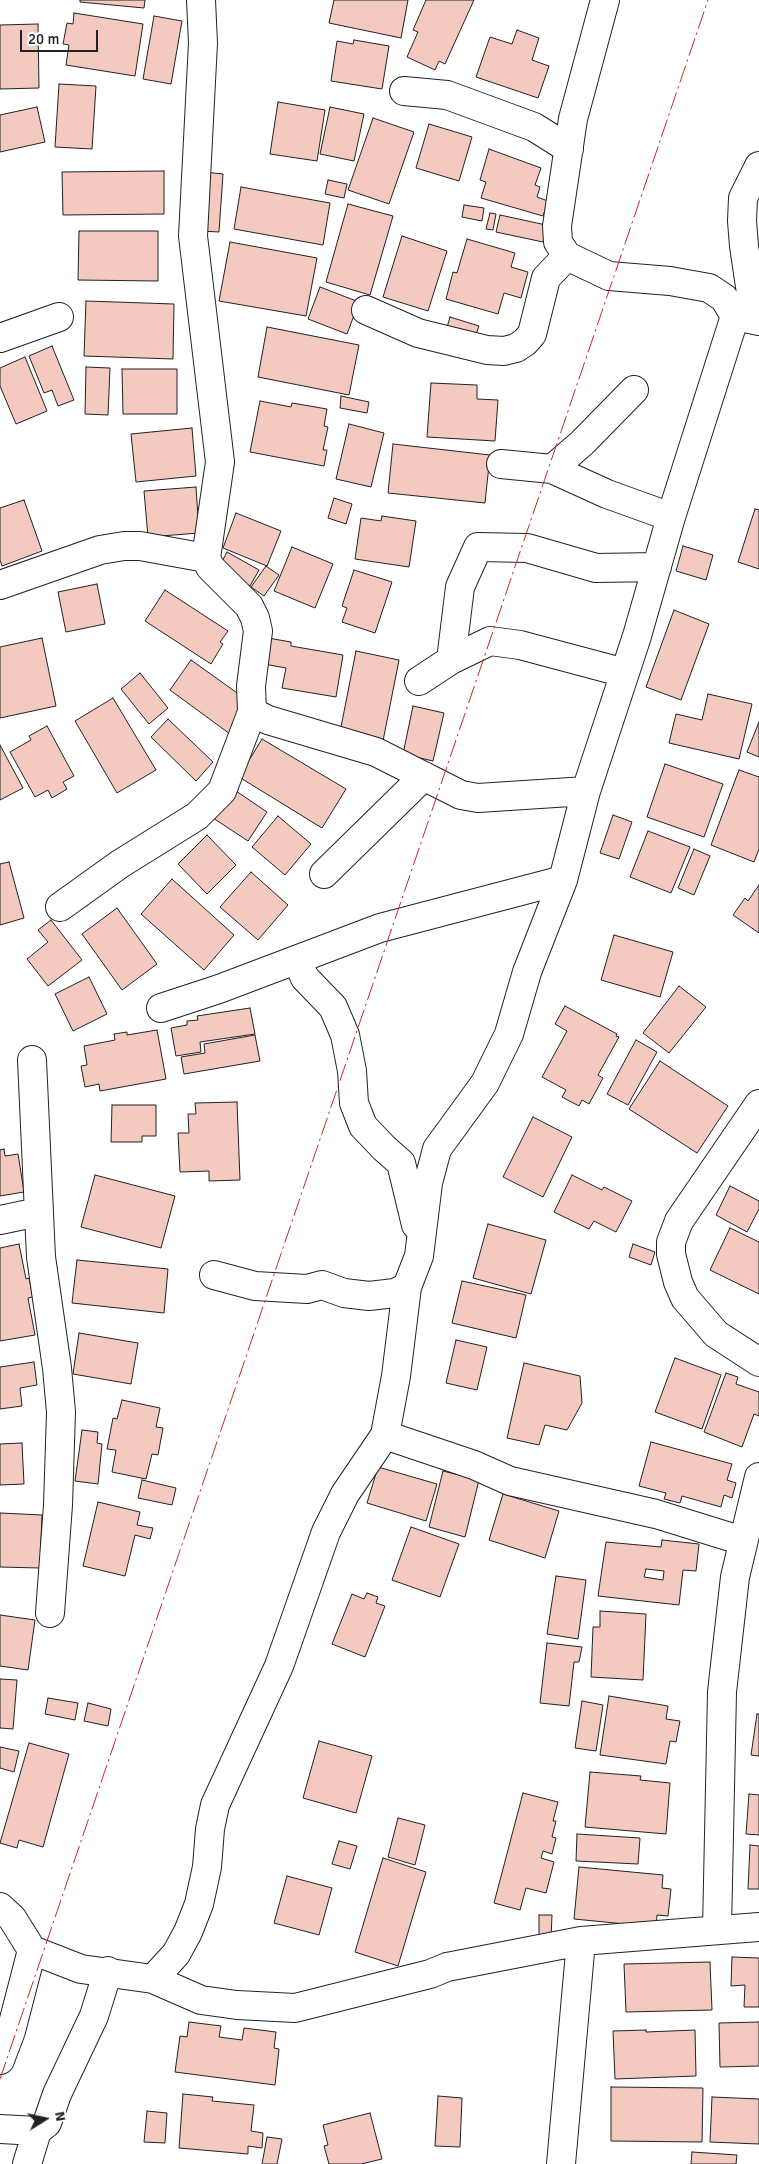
<!DOCTYPE html>
<html>
<head>
<meta charset="utf-8">
<style>
  body { margin:0 }
  #map { position:relative; width:759px; height:2164px; overflow:hidden; background:#fff; font-family:Signika,sans-serif }
  canvas { display:block }
  .north { position:absolute; left:20px; top:2094px; width:50px; height:50px; -webkit-text-stroke:4px #fff; paint-order:stroke; rotate:80deg; font-size:14px; font-weight:700; line-height:20px; text-align:center; color:#222 }
  .north::after { content:''; display:block; margin:auto; width:18px; height:22px; background:#222; clip-path:polygon(50% 0,100% 100%,50% 72%,0 100%) }
  .scale { position:absolute; left:20px; top:30px; width:78px; height:22px; box-sizing:border-box; border:2px solid #222; border-top:0; padding-left:6px; font-size:15px; line-height:18px; white-space:nowrap; color:#222; -webkit-text-stroke:4px #fff; paint-order:stroke }
</style>
</head>
<body>
<div id="map">
<canvas width="759" height="2164"></canvas>
<div class="north">N</div>
<div class="scale">20 m</div>
</div>
<script>
const context = document.querySelector('canvas').getContext('2d');
context.lineJoin = 'round';
function fillPath(path, color) {
  context.fillStyle = color;
  context.fill(path, 'evenodd');
}
function toPath(rows) {
  const path = new Path2D();
  for (const r of rows) {
    path.moveTo(r[0], r[1]);
    for (let i = 2; i < r.length; i += 2) path.lineTo(r[i], r[i + 1]);
  }
  return path;
}
function stroke(path, color, width, dash) {
  context.strokeStyle = color;
  context.lineWidth = width;
  context.lineCap = dash ? 'butt' : 'round';
  context.setLineDash(dash || []);
  context.stroke(path);
}
const building = toPath([
  [80,0,145,0,144,8,80,2,80,0],
  [334,0,408,0,401,38,329,23,334,0],
  [426,0,474,0,445,64,439,61,435,70,407,57,418,32,413,30,426,0],
  [74,13,143,24,135,76,66,65,69,45,63,44,67,23,73,24,74,13],
  [154,16,182,21,171,84,143,79,154,16],
  [38,24,39,88,0,89,0,25,38,24],
  [517,30,539,38,532,60,549,66,538,98,476,77,490,37,512,44,517,30],
  [354,40,389,46,382,89,331,81,337,41,353,44,354,40],
  [59,84,96,86,92,149,55,147,59,84],
  [278,102,325,110,317,161,270,154,278,102],
  [37,107,45,142,0,152,0,115,37,107],
  [330,107,364,114,354,161,320,154,330,107],
  [373,118,414,132,389,204,348,190,373,118],
  [429,124,472,137,459,181,416,168,429,124],
  [489,149,541,168,535,185,540,187,537,197,548,201,543,216,481,198,486,182,480,180,489,149],
  [164,171,164,214,63,215,62,172,164,171],
  [204,172,223,174,219,232,200,231,204,172],
  [328,180,347,184,344,198,325,194,328,180],
  [241,187,330,203,323,245,234,229,241,187],
  [348,204,393,216,370,295,326,282,348,204],
  [464,205,484,208,482,221,462,217,464,205],
  [490,213,496,214,493,230,486,229,490,213],
  [500,215,546,225,543,242,496,232,500,215],
  [79,231,158,231,158,281,78,280,79,231],
  [402,236,447,251,428,311,383,297,402,236],
  [467,239,515,253,511,267,528,272,521,298,504,293,498,314,446,299,453,272,457,273,467,239],
  [230,242,317,258,306,316,219,301,230,242],
  [320,287,359,302,347,334,308,319,320,287],
  [86,301,174,304,173,359,84,356,86,301],
  [450,317,479,326,474,340,446,331,450,317],
  [267,327,359,345,349,395,258,377,267,327],
  [52,346,74,400,58,406,52,390,44,393,29,356,52,346],
  [25,357,47,411,16,424,0,386,0,368,25,357],
  [86,367,110,368,108,415,85,414,86,367],
  [122,369,177,369,177,414,123,414,122,369],
  [431,383,477,385,477,399,498,400,495,441,427,437,431,383],
  [341,396,369,402,367,413,340,408,341,396],
  [260,401,291,407,292,403,327,409,324,426,328,427,323,450,327,450,324,466,250,452,260,401],
  [349,424,384,433,371,487,336,479,349,424],
  [192,428,196,476,136,482,131,434,192,428],
  [393,444,490,455,485,503,388,493,393,444],
  [196,487,199,533,148,537,144,491,196,487],
  [334,498,352,504,346,524,328,518,334,498],
  [24,500,42,551,2,566,0,560,0,508,24,500],
  [755,509,759,510,759,569,738,562,755,509],
  [236,513,281,531,267,566,223,548,236,513],
  [382,516,416,521,409,567,355,559,361,518,381,521,382,516],
  [683,546,713,555,706,580,676,571,683,546],
  [292,547,333,564,315,608,274,591,292,547],
  [227,552,259,570,250,586,218,569,227,552],
  [266,566,279,575,264,596,251,587,266,566],
  [354,570,392,582,375,633,342,622,347,608,342,606,354,570],
  [97,584,105,624,66,632,58,592,97,584],
  [165,590,228,631,220,642,223,644,211,664,145,621,165,590],
  [674,610,709,624,681,700,646,687,674,610],
  [42,638,56,706,0,718,0,647,42,638],
  [268,638,291,642,291,646,343,655,336,697,282,688,286,668,264,664,268,638],
  [356,651,399,660,383,741,340,732,356,651],
  [191,660,247,700,230,734,170,690,191,660],
  [140,673,168,708,149,724,121,689,140,673],
  [708,694,752,704,739,759,669,743,676,714,702,720,708,694],
  [113,698,156,770,117,793,75,721,113,698],
  [413,706,444,713,433,761,403,754,413,706],
  [168,719,213,762,196,781,151,737,168,719],
  [759,722,759,757,747,752,759,722],
  [47,726,74,776,63,782,67,789,52,798,48,790,35,797,10,752,31,740,29,736,47,726],
  [262,739,346,789,322,828,239,777,262,739],
  [0,745,23,788,0,800,0,745],
  [665,764,723,784,704,837,647,817,665,764],
  [739,770,759,777,759,849,754,862,711,845,739,770],
  [233,789,267,812,248,841,213,818,233,789],
  [613,815,632,822,619,859,600,853,613,815],
  [278,816,311,844,285,875,252,847,278,816],
  [648,831,690,847,671,893,630,877,648,831],
  [207,835,236,865,207,894,178,864,207,835],
  [694,849,710,856,694,895,678,888,694,849],
  [9,862,24,918,0,925,0,864,9,862],
  [251,872,288,905,258,940,220,907,251,872],
  [172,879,234,935,204,970,141,914,172,879],
  [759,885,759,933,733,915,745,898,748,901,759,885],
  [117,908,157,964,122,990,82,934,117,908],
  [51,920,82,960,48,986,27,959,48,942,38,930,51,920],
  [614,935,673,952,660,997,601,980,614,935],
  [89,977,107,1014,73,1031,55,994,89,977],
  [679,986,706,1007,669,1053,643,1033,679,986],
  [565,1006,617,1034,616,1036,619,1037,598,1075,603,1078,589,1104,582,1100,579,1106,562,1097,566,1090,542,1077,567,1031,555,1024,565,1006],
  [250,1008,255,1034,200,1042,201,1052,176,1056,171,1028,187,1025,187,1021,198,1020,197,1016,250,1008],
  [157,1030,166,1079,100,1091,99,1084,85,1087,81,1066,87,1065,84,1046,115,1040,114,1034,127,1032,127,1035,157,1030],
  [255,1035,260,1061,184,1074,181,1057,205,1053,204,1044,255,1035],
  [636,1040,657,1052,628,1105,607,1094,636,1040],
  [660,1061,728,1106,697,1153,629,1109,660,1061],
  [237,1102,240,1180,209,1181,209,1171,180,1172,178,1133,189,1133,188,1114,196,1114,195,1103,237,1102],
  [112,1105,156,1105,156,1136,142,1136,142,1142,111,1142,112,1105],
  [533,1117,572,1137,543,1197,503,1177,533,1117],
  [4,1149,5,1156,18,1154,24,1192,0,1196,0,1150,4,1149],
  [95,1175,175,1196,161,1248,81,1227,95,1175],
  [572,1175,602,1190,604,1187,632,1201,616,1232,594,1221,589,1229,554,1212,572,1175],
  [730,1186,759,1201,759,1209,747,1232,716,1215,730,1186],
  [488,1224,546,1240,531,1294,473,1278,488,1224],
  [730,1228,759,1242,759,1294,710,1270,730,1228],
  [19,1244,26,1279,29,1278,33,1297,28,1298,35,1335,0,1341,0,1248,19,1244],
  [633,1244,655,1252,651,1265,629,1257,633,1244],
  [77,1260,168,1269,164,1313,72,1303,77,1260],
  [462,1281,526,1295,516,1338,452,1323,462,1281],
  [79,1333,138,1343,131,1384,73,1374,79,1333],
  [456,1340,487,1347,477,1390,446,1383,456,1340],
  [675,1358,721,1375,702,1429,655,1412,675,1358],
  [34,1362,37,1385,20,1388,22,1406,0,1409,0,1367,34,1362],
  [524,1363,580,1376,582,1403,567,1430,545,1425,539,1445,507,1438,524,1363],
  [726,1373,738,1377,736,1384,759,1392,759,1416,754,1414,742,1447,704,1432,726,1373],
  [122,1400,160,1408,156,1427,163,1428,158,1455,152,1454,146,1479,112,1472,116,1450,107,1449,113,1418,117,1419,122,1400],
  [82,1430,98,1432,97,1443,102,1444,98,1484,75,1481,82,1430],
  [651,1442,732,1464,727,1480,736,1483,732,1498,724,1495,721,1507,682,1496,680,1503,664,1499,666,1493,639,1486,651,1442],
  [22,1443,24,1484,0,1485,0,1444,22,1443],
  [378,1467,437,1484,426,1521,367,1503,378,1467],
  [443,1471,479,1480,465,1537,429,1527,443,1471],
  [142,1480,176,1488,172,1505,138,1498,142,1480],
  [503,1494,559,1511,545,1558,489,1540,503,1494],
  [98,1502,140,1512,137,1525,153,1528,150,1539,135,1535,125,1576,83,1566,98,1502],
  [0,1513,42,1515,40,1568,0,1567,0,1513],
  [411,1527,459,1544,440,1597,392,1580,411,1527],
  [662,1540,699,1544,696,1571,683,1570,679,1605,598,1596,606,1542,661,1547,662,1540],
  [646,1569,664,1571,663,1580,644,1577,646,1569],
  [556,1576,586,1580,578,1639,547,1634,556,1576],
  [367,1593,378,1597,376,1603,385,1606,365,1657,332,1644,352,1594,364,1599,367,1593],
  [600,1611,646,1614,643,1680,591,1677,593,1627,600,1627,600,1611],
  [0,1615,35,1620,28,1670,0,1666,0,1615],
  [547,1643,582,1647,579,1662,574,1662,569,1706,540,1703,547,1643],
  [0,1679,17,1680,13,1729,0,1728,0,1679],
  [609,1696,668,1706,666,1719,680,1721,676,1742,670,1741,666,1764,600,1755,609,1696],
  [48,1698,78,1703,75,1720,45,1714,48,1698],
  [582,1701,603,1705,596,1751,575,1748,582,1701],
  [88,1703,111,1709,108,1726,84,1721,88,1703],
  [757,1714,759,1714,759,1756,751,1755,757,1714],
  [319,1741,372,1756,356,1813,303,1798,319,1741],
  [29,1743,69,1754,43,1847,19,1840,17,1848,0,1843,29,1743],
  [0,1747,19,1751,14,1772,0,1768,0,1747],
  [590,1772,641,1776,640,1780,670,1783,666,1834,585,1827,590,1772],
  [523,1793,558,1802,553,1821,556,1821,552,1837,556,1838,552,1854,543,1851,541,1858,554,1862,546,1893,526,1888,520,1910,494,1903,523,1793],
  [749,1794,759,1795,759,1835,746,1834,749,1794],
  [398,1818,425,1825,415,1865,388,1857,398,1818],
  [577,1834,640,1838,638,1864,576,1861,577,1834],
  [339,1841,357,1846,350,1869,332,1864,339,1841],
  [750,1845,759,1846,759,1889,748,1889,750,1845],
  [383,1858,426,1872,398,1966,355,1952,383,1858],
  [579,1867,663,1875,662,1888,671,1889,668,1916,657,1915,656,1927,574,1919,579,1867],
  [287,1876,332,1888,319,1935,274,1923,287,1876],
  [539,1915,552,1915,551,1939,539,1940,539,1915],
  [732,1957,759,1958,759,2007,744,2007,745,1985,731,1986,732,1957],
  [710,1962,712,2010,626,2012,624,1964,710,1962],
  [189,2022,221,2026,219,2037,242,2040,244,2028,276,2032,274,2048,279,2049,275,2085,175,2072,180,2036,187,2037,189,2022],
  [759,2022,759,2066,720,2067,719,2023,759,2022],
  [646,2030,646,2032,695,2030,696,2076,615,2079,613,2031,646,2030],
  [611,2087,703,2088,702,2142,611,2141,611,2087],
  [183,2094,213,2097,212,2101,254,2105,251,2131,263,2133,262,2148,248,2146,248,2154,179,2148,183,2094],
  [438,2096,462,2098,460,2147,435,2146,438,2096],
  [712,2097,759,2099,759,2144,710,2142,712,2097],
  [147,2111,167,2113,165,2143,144,2142,147,2111],
  [370,2113,382,2159,361,2164,329,2164,324,2146,328,2145,323,2125,370,2113],
  [267,2137,282,2139,277,2164,262,2164,267,2137],
  [692,2152,737,2155,736,2164,691,2164,692,2152]
]);
const minor = toPath([
  [605,0,573,119,557,226,558,242,567,256,609,276,670,281,709,288,724,298,735,316,759,321],
  [404,91,447,95,534,127,569,149],
  [366,310,418,333,487,350,504,351,516,348,525,342,532,334,546,278,567,256],
  [755,320,744,246,742,221,743,198,759,166],
  [0,338,59,317],
  [501,464,552,469,607,494,671,517],
  [552,469,582,443,634,390],
  [0,585,100,550,124,546,140,546,206,558],
  [451,660,460,587,478,547,527,548,596,568,657,567],
  [419,681,451,660,490,641,520,645,625,673],
  [252,712,268,720,376,752,461,795,478,798,586,791],
  [324,874,424,776],
  [60,907,120,864,197,816,222,791,252,712,251,686,258,631,255,618,249,606,210,567,206,558,220,462,193,236,203,43,201,0],
  [297,960,305,978,333,1007,345,1035,352,1071,354,1103,363,1126,384,1148,401,1163,416,1225],
  [161,1008,219,989,380,928,563,880],
  [32,1060,41,1257,57,1368,61,1412,58,1505,50,1613],
  [759,1104,679,1221,671,1242,671,1254,678,1282,685,1298,716,1334,759,1362],
  [0,1220,38,1212],
  [214,1275,255,1286,307,1289,322,1285,344,1293,369,1296,395,1293,407,1287],
  [385,1435,474,1465,510,1481,656,1514,743,1541],
  [0,1907,12,1918,32,1950,11,2031,0,2060],
  [717,1929,722,1692,735,1577,759,1477],
  [32,1950,81,1969,153,1979,201,2000,237,2005,295,2008,430,1974,447,1967,581,1941,759,1927],
  [153,1979,176,1954,188,1932,199,1904,207,1867,210,1829,215,1805,279,1666,326,1532,345,1494,385,1435,396,1376,407,1287,419,1256,428,1183,437,1149,485,1083,509,1034,527,972,563,880,586,791,637,636,671,517,735,316],
  [0,2129,37,2131,47,2123,57,2094,94,2016,108,1971],
  [27,2164,37,2131],
  [561,2164,581,1941]
]);
const power = toPath([
  [0,2079,708,0]
]);
fillPath(building, '#f3c9c0');
stroke(building, '#222', 1);
stroke(minor, '#222', 30);
stroke(minor, '#fff', 28);
stroke(power, '#c62828', 1, [18, 4, 2.5, 4]);
</script>
</body>
</html>
